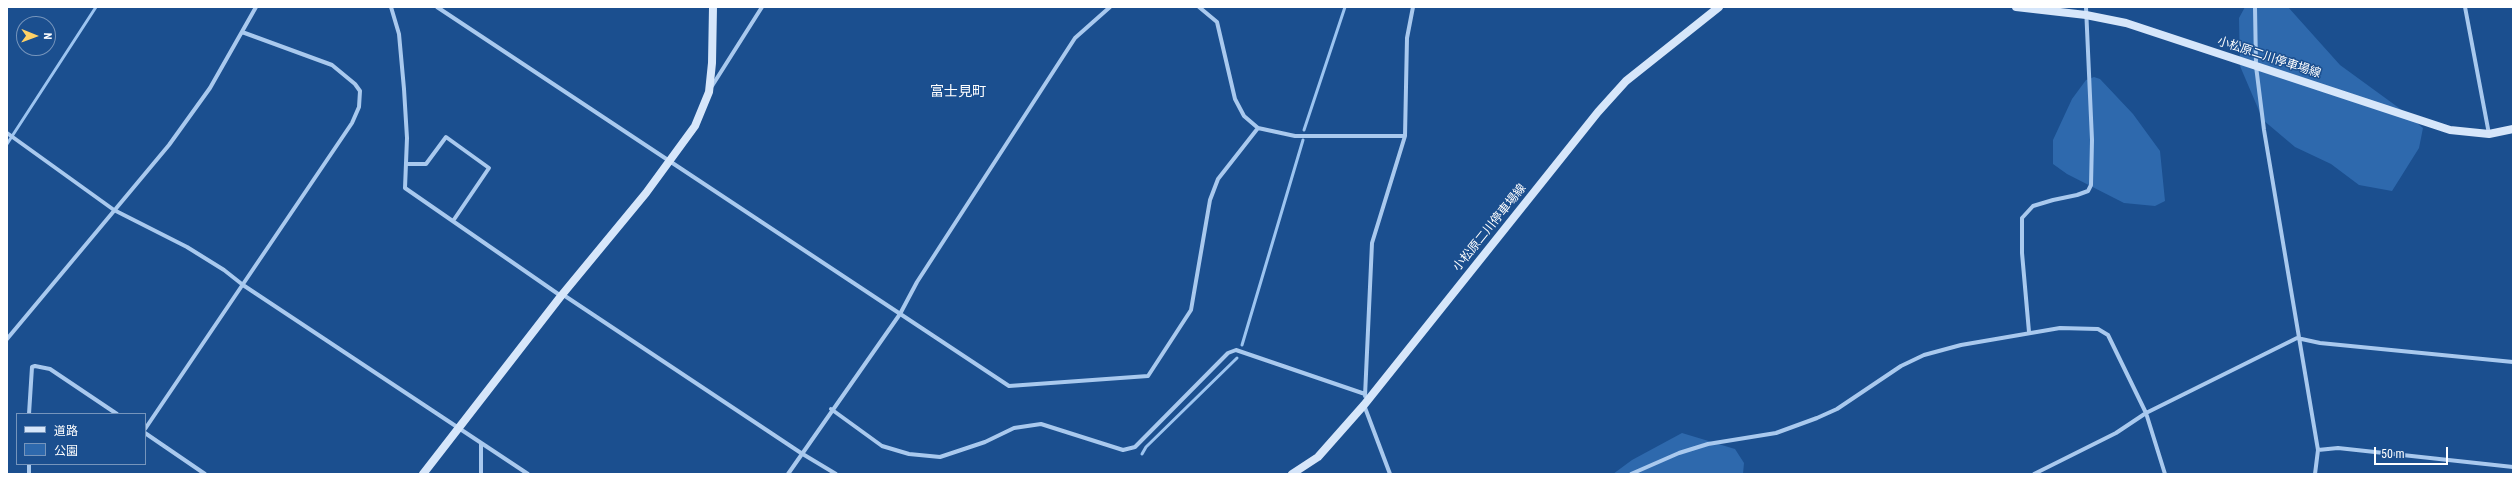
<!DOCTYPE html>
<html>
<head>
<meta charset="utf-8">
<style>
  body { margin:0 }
  #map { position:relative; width:2520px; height:481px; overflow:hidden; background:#1b4f8f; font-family:"Roboto Condensed","Noto Sans JP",sans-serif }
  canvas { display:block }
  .frame { position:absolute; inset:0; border:8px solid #fff; pointer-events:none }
  .legend { position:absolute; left:16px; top:413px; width:130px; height:52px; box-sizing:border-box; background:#1b4f8f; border:1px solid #7695bc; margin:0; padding:5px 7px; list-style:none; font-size:12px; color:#fff }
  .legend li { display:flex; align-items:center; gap:8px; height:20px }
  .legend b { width:20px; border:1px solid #7695bc }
  .north { position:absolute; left:16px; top:16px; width:40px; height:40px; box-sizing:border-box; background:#1b4f8f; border:1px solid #7695bc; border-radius:50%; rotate:91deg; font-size:11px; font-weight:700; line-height:16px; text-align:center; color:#fff }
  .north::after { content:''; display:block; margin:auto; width:14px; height:18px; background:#ffd166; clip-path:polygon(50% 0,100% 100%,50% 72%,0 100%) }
  .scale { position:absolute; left:2374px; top:447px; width:74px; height:18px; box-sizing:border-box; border:2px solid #fff; border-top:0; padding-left:5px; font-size:12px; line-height:14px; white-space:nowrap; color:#fff; -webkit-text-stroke:3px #1b4f8f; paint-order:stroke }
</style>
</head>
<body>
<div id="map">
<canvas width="2520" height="481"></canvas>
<div class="frame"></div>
<ul class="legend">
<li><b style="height:5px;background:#d6e6fa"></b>道路</li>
<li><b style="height:11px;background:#2e69ad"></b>公園</li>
</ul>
<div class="north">N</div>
<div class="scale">50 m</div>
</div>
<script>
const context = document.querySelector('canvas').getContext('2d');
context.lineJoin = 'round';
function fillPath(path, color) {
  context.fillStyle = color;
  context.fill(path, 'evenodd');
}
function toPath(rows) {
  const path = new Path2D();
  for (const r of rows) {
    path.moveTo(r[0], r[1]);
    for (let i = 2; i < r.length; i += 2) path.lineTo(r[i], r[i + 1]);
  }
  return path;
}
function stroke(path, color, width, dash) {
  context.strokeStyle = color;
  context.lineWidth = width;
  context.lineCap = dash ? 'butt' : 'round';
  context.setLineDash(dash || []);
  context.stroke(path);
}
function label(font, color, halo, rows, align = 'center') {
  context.font = font + ' "Roboto Condensed","Noto Sans JP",sans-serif';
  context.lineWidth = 3;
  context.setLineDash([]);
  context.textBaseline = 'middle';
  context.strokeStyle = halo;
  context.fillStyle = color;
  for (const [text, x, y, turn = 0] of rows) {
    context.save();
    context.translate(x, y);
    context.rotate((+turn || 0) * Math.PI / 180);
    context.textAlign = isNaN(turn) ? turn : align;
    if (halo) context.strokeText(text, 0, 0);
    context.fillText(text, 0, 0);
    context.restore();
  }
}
const green = toPath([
  [2245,7,2288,7,2340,65,2399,108,2423,128,2419,148,2392,191,2359,185,2331,164,2295,147,2263,120,2240,66,2239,18],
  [2094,77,2100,79,2133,114,2160,151,2165,201,2155,206,2124,203,2067,174,2053,164,2053,140,2072,99,2086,80],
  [1682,433,1735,449,1744,463,1743,474,1613,474,1632,460]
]);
const stream = toPath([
  [1304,130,1345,7],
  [7,144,96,7],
  [1242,345,1303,140],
  [1142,454,1146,447,1237,358]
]);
const street = toPath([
  [391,7,399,34,404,89,407,138,405,188,561,296],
  [437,7,1009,386,1148,376,1191,310,1210,200,1218,179,1258,128],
  [1199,7,1217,22,1235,99,1244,116,1258,128,1295,136,1405,136],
  [2255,7,2256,66,2264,130,2318,450,2315,474],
  [2465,7,2489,134],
  [712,86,762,7],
  [7,133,114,210,187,247,224,270,243,285,528,474],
  [406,164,426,164,446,137,489,168,453,221],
  [562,294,801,453,836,474],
  [2029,332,2022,253,2022,218,2033,206,2053,200,2077,195,2088,191,2091,185,2092,140,2086,7],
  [7,339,169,145,210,88,256,7],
  [1365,396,1372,243,1405,136,1407,38,1413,7],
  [1364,405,1390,474],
  [831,409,882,446,909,454,940,457,985,442,1014,428,1041,424,1123,450,1135,447,1228,353,1236,350,1365,394],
  [29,414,32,367,35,366,50,369,117,414],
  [145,429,352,123,359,107,360,91,355,84,332,65,242,32],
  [145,433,205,474],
  [2318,450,2338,448,2513,467],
  [29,474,29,464],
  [481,474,481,444],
  [788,474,900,314,917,282,1075,38,1110,7],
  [1631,474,1679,453,1708,444,1776,433,1817,418,1837,409,1901,366,1924,355,1961,345,2060,328,2098,329,2108,335,2146,413,2165,474],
  [2034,474,2116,433,2146,413,2297,338,2320,343,2513,362]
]);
const secondary = toPath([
  [2016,7,2086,15,2126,23,2450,130,2489,134,2513,129],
  [423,474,561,296,646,193,695,126,709,92,712,63,713,7],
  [1292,474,1318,457,1364,405,1598,112,1626,81,1719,7]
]);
const streetNames = [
  ["小松原二川停車場線",2269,58,18],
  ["小松原二川停車場線",1490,228,-51]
];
const quarterNames = [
  ["富士見町",958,92]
];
fillPath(green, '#2e69ad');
stroke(stream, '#9cc4f0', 3);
stroke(street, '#a9c9ee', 4);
stroke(secondary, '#d6e6fa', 8);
label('12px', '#fff', '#1b4f8f', streetNames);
label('14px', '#fff', '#1b4f8f', quarterNames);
</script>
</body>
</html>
